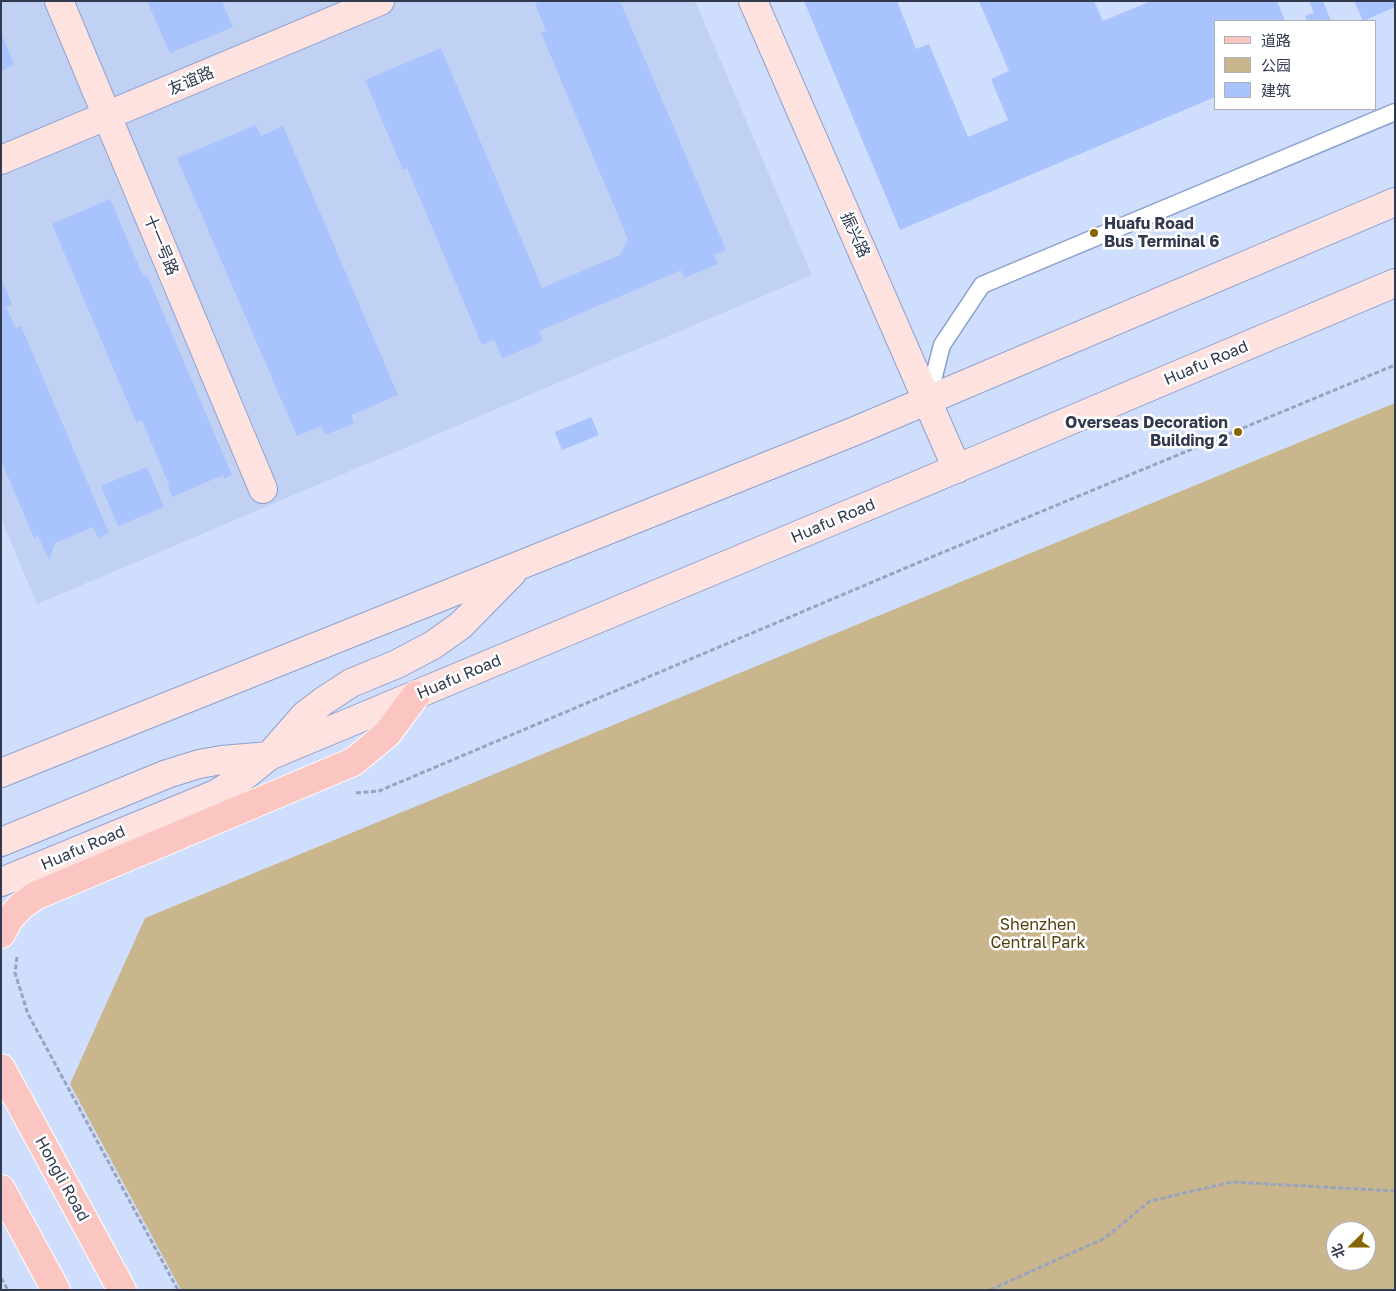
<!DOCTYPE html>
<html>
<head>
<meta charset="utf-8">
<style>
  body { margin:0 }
  #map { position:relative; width:1396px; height:1291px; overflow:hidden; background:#d0defd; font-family:"Golos Text","Noto Sans SC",sans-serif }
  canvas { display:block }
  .frame { position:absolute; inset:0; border:2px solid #30394e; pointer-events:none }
  .legend { position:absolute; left:1214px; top:20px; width:162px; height:90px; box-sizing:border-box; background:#fff; border:1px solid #acb0b8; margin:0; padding:6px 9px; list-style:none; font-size:15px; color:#30394e }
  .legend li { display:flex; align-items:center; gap:10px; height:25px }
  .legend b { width:25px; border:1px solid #acb0b8 }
  .north { position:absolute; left:1326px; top:1221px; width:50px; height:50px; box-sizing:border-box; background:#fff; border:1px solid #acb0b8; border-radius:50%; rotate:248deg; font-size:14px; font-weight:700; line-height:20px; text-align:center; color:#30394e }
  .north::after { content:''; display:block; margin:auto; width:18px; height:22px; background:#866500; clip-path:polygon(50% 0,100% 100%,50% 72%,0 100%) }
</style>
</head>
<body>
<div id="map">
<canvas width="1396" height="1291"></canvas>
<div class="frame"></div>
<ul class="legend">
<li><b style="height:6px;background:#fbc6c1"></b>道路</li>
<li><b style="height:14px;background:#c9b68d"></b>公园</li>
<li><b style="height:14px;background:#a9c3fe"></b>建筑</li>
</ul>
<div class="north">北</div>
</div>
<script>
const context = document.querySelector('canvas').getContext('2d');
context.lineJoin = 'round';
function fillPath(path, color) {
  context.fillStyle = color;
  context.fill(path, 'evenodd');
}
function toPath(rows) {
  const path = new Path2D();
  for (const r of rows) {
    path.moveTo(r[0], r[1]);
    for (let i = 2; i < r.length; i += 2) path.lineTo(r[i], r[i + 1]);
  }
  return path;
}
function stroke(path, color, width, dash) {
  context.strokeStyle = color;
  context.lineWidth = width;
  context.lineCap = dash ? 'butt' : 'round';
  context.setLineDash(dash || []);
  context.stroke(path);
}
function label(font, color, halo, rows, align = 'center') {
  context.font = font + ' "Golos Text","Noto Sans SC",sans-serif';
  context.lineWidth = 5;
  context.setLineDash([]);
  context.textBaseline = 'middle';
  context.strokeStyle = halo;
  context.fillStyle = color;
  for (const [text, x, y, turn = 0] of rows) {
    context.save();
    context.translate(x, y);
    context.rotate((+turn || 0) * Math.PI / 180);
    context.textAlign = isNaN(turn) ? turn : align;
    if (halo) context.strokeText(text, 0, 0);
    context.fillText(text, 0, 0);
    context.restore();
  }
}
const built = toPath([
  [1,1,695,1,812,275,37,604,1,518]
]);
const green = toPath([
  [1395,403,1395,1290,181,1290,70,1084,145,918],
  [1336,1231,1366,1231,1366,1261,1336,1261]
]);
const building = toPath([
  [147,1,222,1,233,27,170,53],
  [542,1,620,1,726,250,714,255,718,264,684,278,681,270,539,331,543,341,502,358,494,339,482,345,407,168,403,170,365,80,441,48,542,288,620,255,628,239,541,33,546,31,535,4],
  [804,1,897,1,916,49,929,44,968,137,1008,120,991,79,1009,71,979,1,1094,1,1103,21,1151,1,1277,1,1285,21,1215,21,1215,97,900,230],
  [1309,1,1323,1,1331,21,1307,21,1305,16,1314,13],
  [1354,1,1395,1,1395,7,1363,21],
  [1,33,14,64,1,72],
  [256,125,261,136,283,126,398,395,351,415,354,423,325,435,321,426,297,436,177,158],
  [110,199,143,276,147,275,232,475,224,479,223,475,172,497,168,485,169,485,142,420,136,422,52,224],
  [1,279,12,304,6,307,16,328,21,326,109,533,98,538,93,527,55,543,49,560,38,536,34,538,1,460],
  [591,417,599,435,562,450,555,432],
  [147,467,164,507,118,526,101,486]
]);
const path = toPath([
  [356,793,379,791,934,556,1395,365],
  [17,957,15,973,28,1014,178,1290],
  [1,1278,8,1290],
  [990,1290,1105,1238,1150,1201,1232,1182,1395,1191]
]);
const lane = toPath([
  [928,399,942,345,982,285,1395,112]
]);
const secondary = toPath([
  [59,1,263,489],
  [753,1,957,469],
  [1,160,380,1],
  [1,773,855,431,1395,202],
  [1,842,167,774,199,764,222,760,269,756,887,498,1395,283],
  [1,882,216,794,243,777,269,756,305,715,325,700,351,683,397,664,433,645,461,625,512,573]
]);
const primary = toPath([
  [1,934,10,918,21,906,35,896,353,762,387,734,416,695],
  [1,1068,122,1290],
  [1,1189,56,1290]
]);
const markers = [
  [1094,233,5,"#866500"],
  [1238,432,5,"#866500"]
];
const streetNames = [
  ["友谊路",191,81,-23],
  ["振兴路",855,235,66],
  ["十一号路",161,245,67],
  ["Huafu Road",1206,363,-23],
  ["Huafu Road",833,521,-23],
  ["Huafu Road",459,677,-23],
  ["Huafu Road",83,848,-23],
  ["Hongli Road",62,1179,61]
];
const poiNames = [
  ["Huafu Road",1104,224],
  ["Bus Terminal 6",1104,242],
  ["Overseas Decoration",1228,423,"right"],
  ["Building 2",1228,441,"right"]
];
const parkNames = [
  ["Shenzhen",1038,925],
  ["Central Park",1038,943]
];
fillPath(built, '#c1d1f3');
fillPath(green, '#c9b68d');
fillPath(building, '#a9c3fe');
stroke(lane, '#8aa0d0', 19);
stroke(secondary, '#8aa0d0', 30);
stroke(primary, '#fff', 30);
stroke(path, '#98a4bf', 3, [5, 2.5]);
stroke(lane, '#fff', 16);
stroke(secondary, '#fde2e0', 28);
stroke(primary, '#fbc6c1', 28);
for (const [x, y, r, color] of markers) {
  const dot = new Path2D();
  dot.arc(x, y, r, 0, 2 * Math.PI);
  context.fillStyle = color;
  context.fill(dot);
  stroke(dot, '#fff', 2);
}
label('16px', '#30394e', '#fff', streetNames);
label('bold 16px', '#30394e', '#fff', poiNames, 'left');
label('16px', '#523e0a', '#fff', parkNames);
</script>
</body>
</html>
